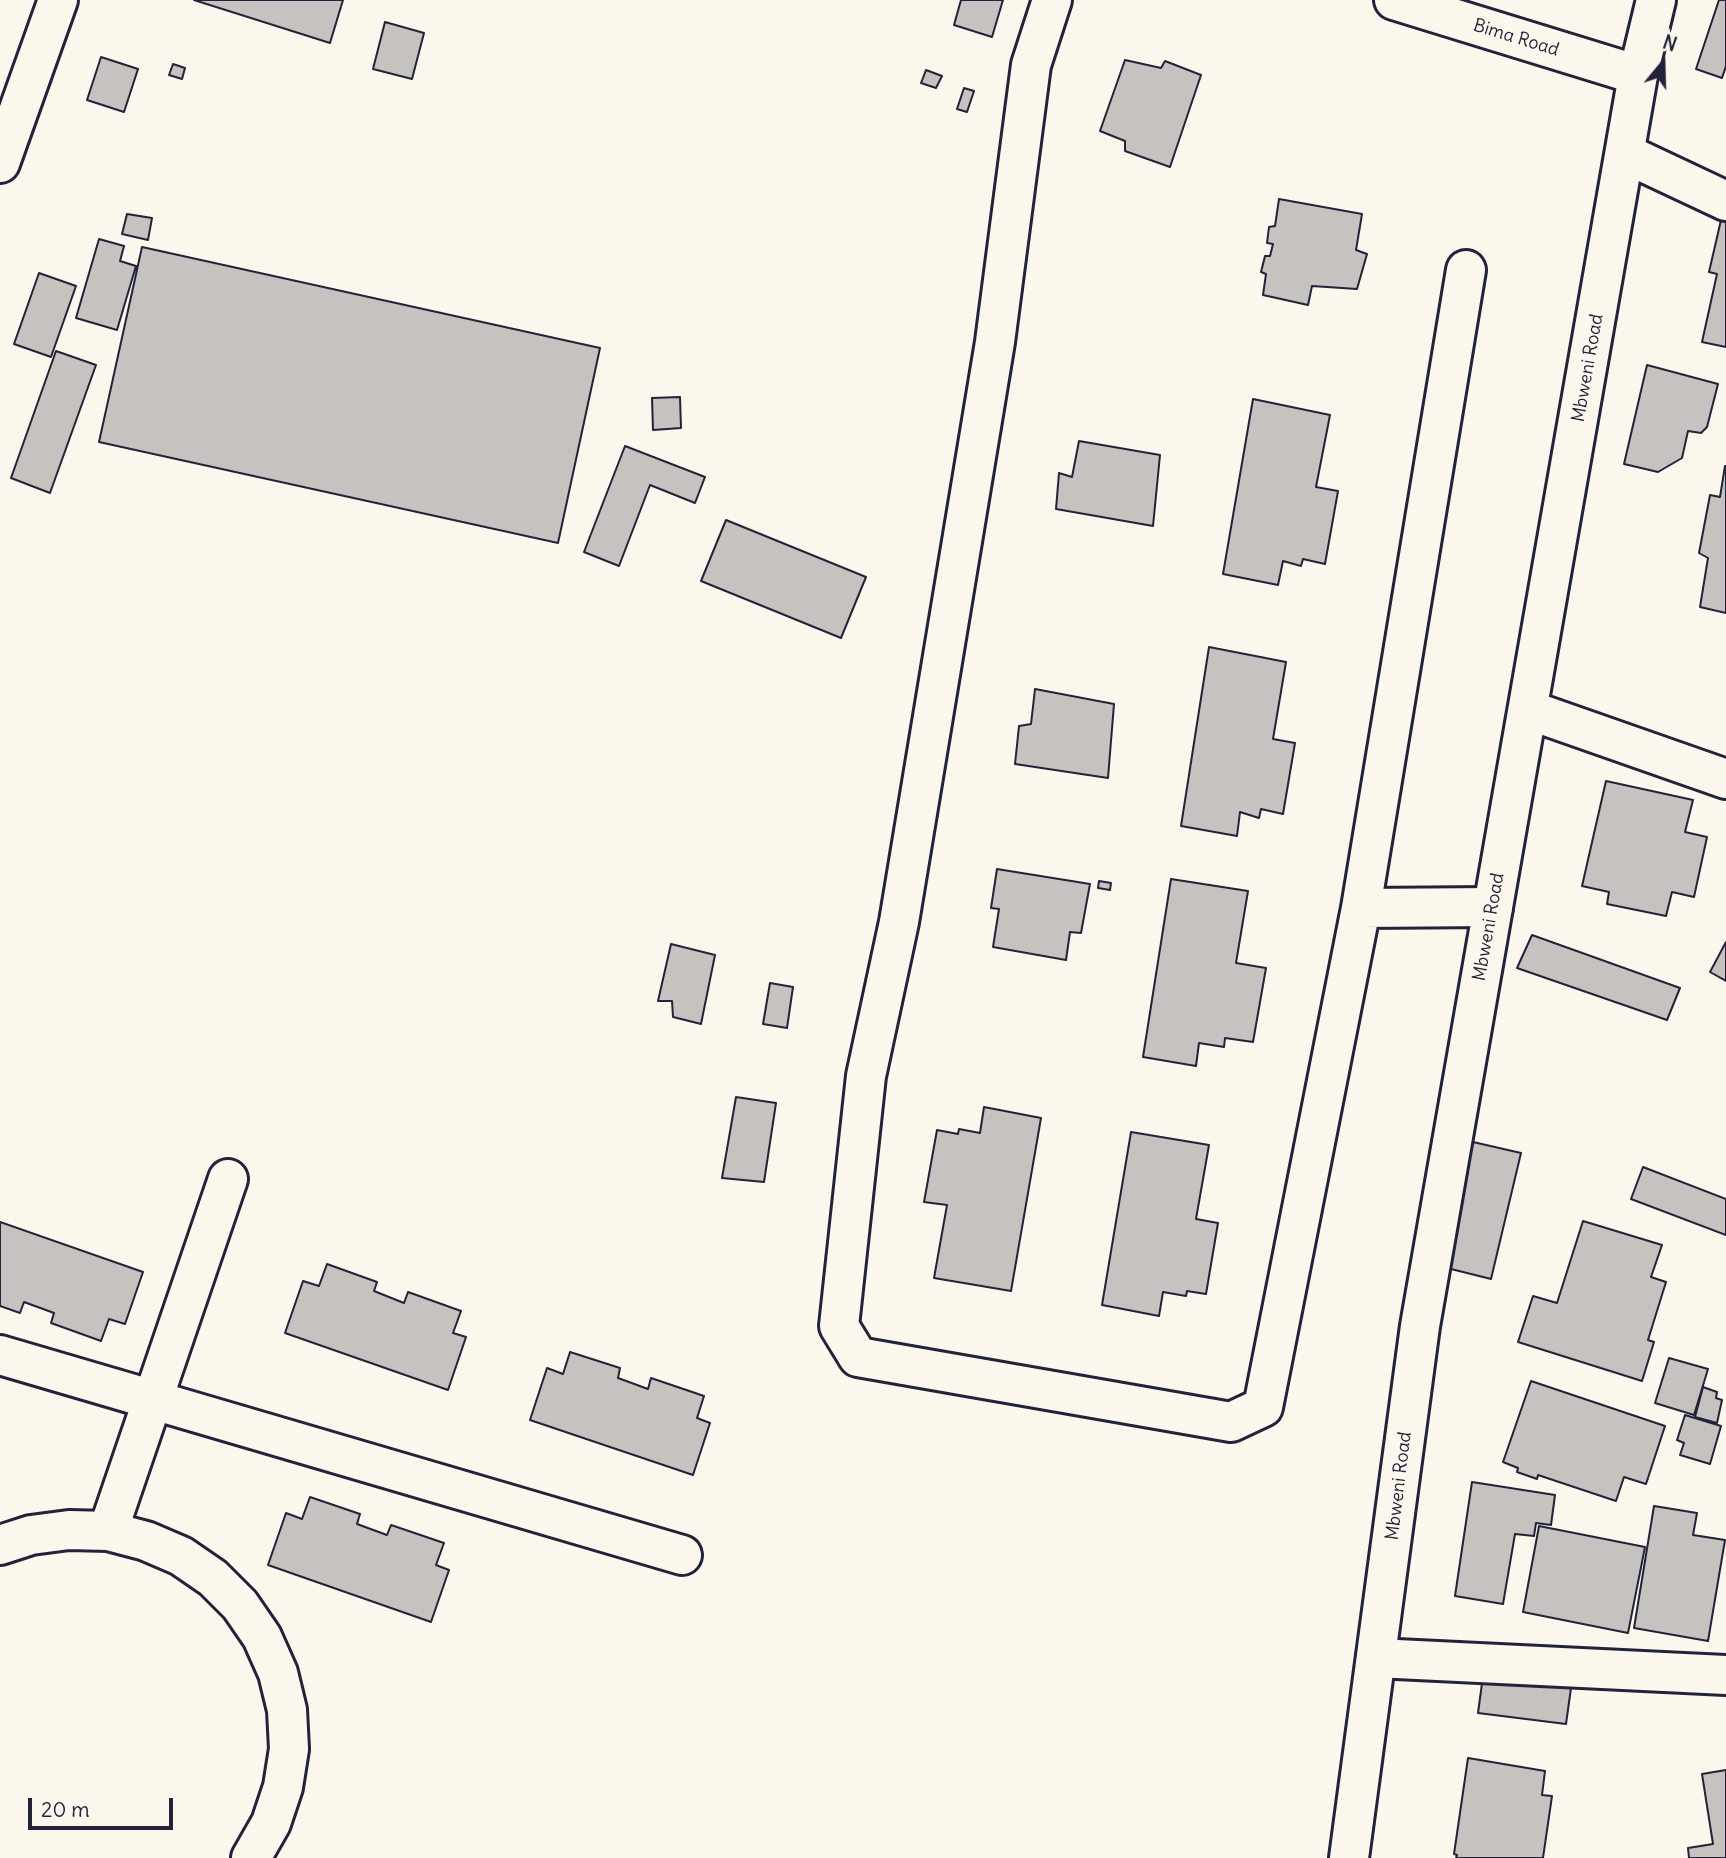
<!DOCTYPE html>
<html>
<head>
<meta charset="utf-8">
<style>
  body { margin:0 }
  #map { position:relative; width:1726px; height:1858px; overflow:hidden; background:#fbf7ec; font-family:Delius,sans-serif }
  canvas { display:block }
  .north { position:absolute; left:1628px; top:28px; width:70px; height:70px; -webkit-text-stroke:5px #fbf7ec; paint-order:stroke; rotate:19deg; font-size:19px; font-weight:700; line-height:28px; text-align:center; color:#22223b }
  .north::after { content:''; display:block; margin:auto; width:24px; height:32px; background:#22223b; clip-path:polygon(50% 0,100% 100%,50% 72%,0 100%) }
  .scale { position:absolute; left:28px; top:1798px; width:145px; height:32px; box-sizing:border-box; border:4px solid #22223b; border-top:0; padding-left:9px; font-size:21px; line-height:24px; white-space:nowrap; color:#22223b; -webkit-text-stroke:5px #fbf7ec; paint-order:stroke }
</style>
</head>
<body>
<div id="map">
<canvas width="1726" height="1858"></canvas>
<div class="north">N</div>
<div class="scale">20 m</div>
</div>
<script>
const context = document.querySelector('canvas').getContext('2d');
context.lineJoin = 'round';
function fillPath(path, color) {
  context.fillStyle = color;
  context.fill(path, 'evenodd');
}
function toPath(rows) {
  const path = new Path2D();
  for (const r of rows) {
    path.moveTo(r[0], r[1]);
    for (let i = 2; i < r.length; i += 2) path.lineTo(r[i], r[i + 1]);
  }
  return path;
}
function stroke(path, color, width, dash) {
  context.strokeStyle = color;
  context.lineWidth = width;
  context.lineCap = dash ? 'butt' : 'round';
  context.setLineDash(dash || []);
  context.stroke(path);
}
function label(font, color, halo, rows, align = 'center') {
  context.font = font + ' Delius,sans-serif';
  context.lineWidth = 6;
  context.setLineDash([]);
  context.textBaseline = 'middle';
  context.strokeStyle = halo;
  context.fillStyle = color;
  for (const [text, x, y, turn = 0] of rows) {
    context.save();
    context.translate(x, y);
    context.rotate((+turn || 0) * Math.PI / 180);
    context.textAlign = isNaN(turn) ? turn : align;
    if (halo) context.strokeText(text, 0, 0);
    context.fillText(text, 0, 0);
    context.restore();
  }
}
const building = toPath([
  [194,0,343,0,330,43,194,0],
  [961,0,1003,0,992,37,954,25,961,0],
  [1719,0,1726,0,1726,66,1722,78,1696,69,1719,0],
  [385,22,424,33,412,79,373,69,385,22],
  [101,57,138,69,124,112,87,100,101,57],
  [1125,60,1161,68,1165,61,1201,75,1170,167,1125,151,1125,141,1100,131,1125,60],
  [173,64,185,68,182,79,169,75,173,64],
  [926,70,942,76,936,88,921,83,926,70],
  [964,88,974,91,967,112,957,109,964,88],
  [1279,199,1362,214,1356,250,1367,254,1357,289,1312,286,1308,305,1263,295,1266,274,1261,272,1265,256,1270,256,1273,244,1267,243,1269,227,1275,226,1279,199],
  [127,214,152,218,148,240,122,234,127,214],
  [1721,220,1726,221,1726,347,1702,342,1717,274,1709,272,1721,220],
  [99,239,124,246,120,261,136,266,117,330,76,318,99,239],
  [142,247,600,348,558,543,99,442,142,247],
  [39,273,76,286,51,357,14,344,39,273],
  [56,351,96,365,50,493,11,478,56,351],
  [1647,365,1718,384,1707,427,1701,433,1688,431,1682,458,1658,472,1624,464,1647,365],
  [680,397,681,428,653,430,652,398,680,397],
  [1253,399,1330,415,1316,487,1338,491,1325,564,1303,559,1301,566,1283,561,1278,585,1223,574,1253,399],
  [1079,441,1160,455,1153,526,1056,509,1059,473,1072,477,1079,441],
  [625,446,705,477,695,503,650,485,619,566,584,552,625,446],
  [1725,466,1726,466,1726,613,1700,607,1708,558,1699,553,1710,495,1720,497,1725,466],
  [726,520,866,577,841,638,701,581,726,520],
  [1209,647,1286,662,1273,739,1295,743,1283,814,1261,809,1259,818,1240,812,1237,836,1181,826,1209,647],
  [1035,689,1114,704,1108,778,1015,764,1019,726,1031,724,1035,689],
  [1606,781,1693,800,1685,832,1707,837,1694,897,1672,892,1666,916,1607,904,1609,892,1582,886,1606,781],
  [997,869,1090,884,1081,933,1070,932,1066,960,993,947,999,909,991,908,997,869],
  [1171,879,1248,891,1236,963,1266,968,1253,1042,1225,1038,1224,1047,1199,1043,1196,1066,1143,1057,1171,879],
  [1099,881,1111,883,1110,890,1098,888,1099,881],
  [1532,935,1680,988,1667,1020,1517,968,1532,935],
  [1726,942,1726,981,1710,972,1726,942],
  [671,944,715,955,701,1024,673,1017,672,1001,658,1001,671,944],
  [770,983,793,987,787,1028,763,1024,770,983],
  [736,1097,776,1103,764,1182,722,1178,736,1097],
  [984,1107,1041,1118,1011,1291,934,1278,947,1205,924,1202,937,1130,958,1134,959,1129,980,1133,984,1107],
  [1131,1132,1209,1145,1196,1219,1218,1223,1206,1294,1187,1291,1186,1296,1163,1292,1159,1316,1102,1305,1131,1132],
  [1473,1142,1521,1153,1491,1279,1443,1267,1473,1142],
  [1643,1167,1726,1199,1726,1235,1631,1199,1643,1167],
  [1583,1221,1662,1245,1651,1277,1666,1282,1648,1340,1654,1342,1642,1381,1518,1342,1533,1296,1557,1303,1583,1221],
  [0,1222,143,1272,125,1324,109,1319,101,1341,51,1323,54,1313,24,1302,20,1313,0,1306,0,1222],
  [327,1264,377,1282,374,1291,404,1303,408,1292,461,1311,453,1333,466,1337,448,1390,285,1333,303,1281,319,1286,327,1264],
  [570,1352,620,1368,618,1378,648,1389,651,1378,704,1396,697,1418,710,1423,693,1475,530,1420,547,1368,563,1374,570,1352],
  [1669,1358,1708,1369,1694,1415,1655,1403,1669,1358],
  [1531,1381,1665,1426,1646,1484,1624,1477,1616,1501,1538,1475,1537,1479,1517,1472,1518,1468,1503,1462,1531,1381],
  [1703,1387,1717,1392,1716,1398,1722,1400,1717,1423,1695,1417,1703,1387],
  [1685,1415,1721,1426,1710,1464,1680,1455,1684,1443,1677,1440,1685,1415],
  [1472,1482,1555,1495,1551,1525,1536,1523,1534,1536,1515,1534,1503,1604,1455,1596,1472,1482],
  [310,1497,360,1514,357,1524,387,1535,391,1525,444,1543,436,1565,449,1570,431,1622,268,1565,286,1513,302,1519,310,1497],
  [1654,1506,1697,1513,1693,1535,1725,1540,1708,1641,1634,1628,1654,1506],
  [1539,1526,1645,1547,1628,1633,1523,1612,1539,1526],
  [1483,1676,1571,1688,1566,1724,1478,1713,1483,1676],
  [1468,1758,1545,1771,1542,1795,1552,1796,1543,1858,1456,1858,1457,1855,1454,1854,1468,1758],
  [1726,1770,1726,1858,1689,1858,1688,1848,1713,1844,1702,1774,1726,1770]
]);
const street = toPath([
  [1052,0,1031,65,995,342,899,922,866,1076,839,1326,858,1357,1231,1422,1263,1407,1361,908,1493,907],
  [1394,0,1638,75],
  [1626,154,1726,201],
  [0,163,58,0],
  [1529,710,1726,779],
  [1361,908,1466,270],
  [0,1355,682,1555],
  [108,1531,228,1179],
  [0,1545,31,1535,69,1530,108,1531,146,1541,181,1556,213,1578,240,1605,262,1637,278,1673,287,1710,289,1749,283,1787,271,1823,251,1858],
  [1376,1658,1726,1675]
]);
const secondary = toPath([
  [1349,1858,1420,1326,1638,75,1656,0]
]);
const streetNames = [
  ["Bima Road",1516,38,17],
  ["Mbweni Road",1588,368,-80],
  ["Mbweni Road",1489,927,-80],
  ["Mbweni Road",1399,1486,-83]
];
fillPath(building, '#c6c2c0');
stroke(building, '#22223b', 2);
stroke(street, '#22223b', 44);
stroke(secondary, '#22223b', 44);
stroke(street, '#fbf7ec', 38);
stroke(secondary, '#fbf7ec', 38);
label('18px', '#22223b', '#fbf7ec', streetNames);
</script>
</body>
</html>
